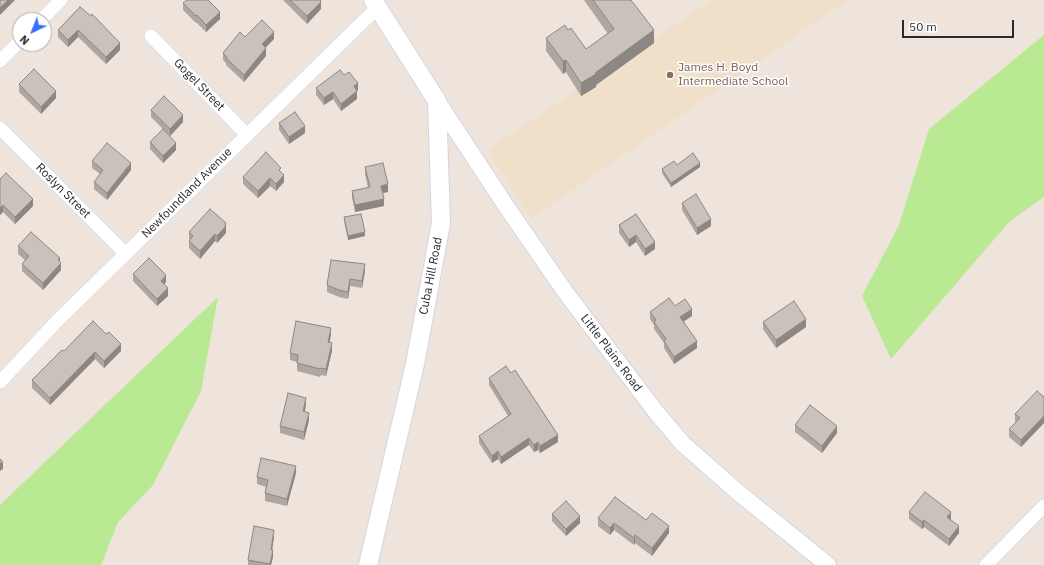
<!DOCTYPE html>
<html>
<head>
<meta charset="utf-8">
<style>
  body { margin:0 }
  #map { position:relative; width:1044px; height:565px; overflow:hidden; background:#eee4db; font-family:"IBM Plex Sans",sans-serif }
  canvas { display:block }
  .north { position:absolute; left:12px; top:12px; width:40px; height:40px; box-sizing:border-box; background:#fff; border:1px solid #aaa; border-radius:50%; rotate:223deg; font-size:11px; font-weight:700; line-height:16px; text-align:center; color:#2a2a2a }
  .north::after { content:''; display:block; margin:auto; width:14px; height:18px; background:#3770ff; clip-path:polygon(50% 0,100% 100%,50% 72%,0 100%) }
  .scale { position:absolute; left:902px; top:20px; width:112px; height:18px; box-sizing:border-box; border:2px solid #2a2a2a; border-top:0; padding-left:5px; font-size:12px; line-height:14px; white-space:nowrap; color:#2a2a2a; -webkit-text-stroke:3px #fff; paint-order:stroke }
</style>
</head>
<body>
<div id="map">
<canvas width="1044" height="565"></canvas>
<div class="north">N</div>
<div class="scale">50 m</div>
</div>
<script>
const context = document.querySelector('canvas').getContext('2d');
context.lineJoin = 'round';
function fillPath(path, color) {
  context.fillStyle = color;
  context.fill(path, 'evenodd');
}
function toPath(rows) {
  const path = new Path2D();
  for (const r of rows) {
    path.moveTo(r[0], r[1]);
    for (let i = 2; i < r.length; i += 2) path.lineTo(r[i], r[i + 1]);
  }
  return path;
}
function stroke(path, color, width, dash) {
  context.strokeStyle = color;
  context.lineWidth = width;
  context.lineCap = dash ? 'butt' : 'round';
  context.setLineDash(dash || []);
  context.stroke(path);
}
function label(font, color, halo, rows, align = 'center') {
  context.font = font + ' "IBM Plex Sans",sans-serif';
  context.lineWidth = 3;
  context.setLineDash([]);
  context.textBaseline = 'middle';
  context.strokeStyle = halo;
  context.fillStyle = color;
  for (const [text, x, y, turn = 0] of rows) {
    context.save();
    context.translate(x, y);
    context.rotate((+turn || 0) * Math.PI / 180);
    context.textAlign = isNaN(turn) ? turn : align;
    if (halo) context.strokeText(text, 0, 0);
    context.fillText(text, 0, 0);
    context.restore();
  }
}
const education = toPath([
  [712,0,848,0,531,219,487,150]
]);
const green = toPath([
  [1044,35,1044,197,1010,221,891,359,862,296,899,225,929,129],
  [218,297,201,391,153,485,118,522,101,565,0,565,0,505]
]);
const minor = toPath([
  [41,20,61,0],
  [151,36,247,135],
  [0,61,20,41],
  [0,128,126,254],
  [0,382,57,321,378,7],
  [986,565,1044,506]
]);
const tertiary = toPath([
  [437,101,510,212,566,293,656,412,683,444,740,494,828,565]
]);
const secondary = toPath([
  [368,565,415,364,441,223,437,101,373,0]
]);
const wall = toPath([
  [283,0,320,0,321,9,307,24],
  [584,0,631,0,654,43,596,85,596,87,581,96,566,72,563,74,546,51,546,38,568,30,586,49,608,34],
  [183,3,220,19,206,32,197,23,196,23,183,10],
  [80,7,120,50,106,64,78,37,68,47,58,37,58,30],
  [245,37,274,39,265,48,266,56,244,82,226,65,226,63,223,60,223,53],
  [344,75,358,90,357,91,357,99,341,111,333,99,324,105,316,95,316,88],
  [19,84,56,98,41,114,19,92],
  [151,110,183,122,170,136,151,117],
  [279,123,305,133,289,144,279,130],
  [150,142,176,150,163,163,150,149],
  [92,161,131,170,107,200,94,189,94,182,100,174,92,168],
  [677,165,700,167,671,187,662,173,662,169],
  [365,167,388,192,383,193,384,206,355,212,352,198,352,191,368,188,365,174],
  [281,172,284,182,276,191,270,186,258,198,243,184,243,177],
  [0,179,33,206,15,224,3,212,0,215],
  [682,203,711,226,697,235,682,210],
  [636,214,655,249,645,256,636,242,629,247,619,233,619,225],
  [344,217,365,236,348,240,344,221],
  [226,231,226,233,217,243,215,241,200,259,189,248,189,241,190,240,189,239,189,232],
  [18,246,60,261,61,270,43,290,22,271,22,264,25,260,18,254],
  [365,271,362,288,350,286,348,299,339,297,327,292,327,285],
  [133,274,166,282,164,284,168,296,157,306,133,281],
  [675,306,692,316,684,321,697,348,674,364,664,348,664,343,654,329,654,325,650,319,650,312],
  [763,322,806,327,776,348,763,329],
  [331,335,329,343,332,351,326,376,321,375,320,377,297,371,297,362,290,360,290,353],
  [64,351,121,351,104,368,95,359,50,405,32,388,32,380],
  [489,378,558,442,540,453,538,450,534,452,529,445,501,464,498,459,492,463,479,443,479,436,508,416,489,385],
  [1044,397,1044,423,1021,447,1009,437,1009,429,1016,422,1015,422,1015,414],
  [306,405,305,411,309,420,304,440,280,433,280,426],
  [795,425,837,433,822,453,795,432],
  [296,473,287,506,265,501,265,493,266,487,257,484,257,477],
  [909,512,951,519,950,520,959,533,949,546,924,527,922,529,909,519],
  [552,514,580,523,566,536,552,521],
  [598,518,646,520,669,533,652,556,635,543,634,545,614,530,610,535,598,526],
  [274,537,272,550,273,557,271,565,248,565,248,560]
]);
const shadedWall = toPath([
  [8,0,15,0,0,15,0,8],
  [321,2,321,9,307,24,307,16],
  [220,12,220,19,206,32,206,25],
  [78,30,78,37,68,47,68,40],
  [654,30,654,43,596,85,596,87,581,96,581,83],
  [274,32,274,39,262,51,262,44],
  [120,43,120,50,106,64,106,57],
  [266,48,266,56,244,82,244,75],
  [566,60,566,72,563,74,563,61],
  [358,83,358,90,354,93,354,86],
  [56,91,56,98,41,114,41,107],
  [357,91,357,99,341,111,341,104],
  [333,92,333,99,324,105,324,98],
  [183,115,183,122,170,136,170,129],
  [305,126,305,133,289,144,289,137],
  [176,143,176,150,163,163,163,156],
  [131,163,131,170,107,200,107,193],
  [700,163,700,167,671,187,671,183],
  [284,175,284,182,276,191,276,184],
  [270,178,270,186,258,198,258,191],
  [388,184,388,192,381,193,381,186],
  [33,199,33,206,15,224,15,217],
  [384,199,384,206,355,212,355,205],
  [3,205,3,212,0,215,0,208],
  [711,219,711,226,697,235,697,228],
  [226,223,226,233,217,243,217,236],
  [365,232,365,236,348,240,348,236],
  [215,234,215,241,200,259,200,251],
  [636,235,636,242,629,247,629,240],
  [655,242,655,249,645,256,645,249],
  [60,258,60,265,61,263,61,270,43,290,43,283],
  [365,264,365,271,362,288,362,281],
  [166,275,166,282,161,288,161,281],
  [350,279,350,286,348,299,348,292],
  [168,288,168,296,157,306,157,299],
  [692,309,692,316,680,324,680,317],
  [806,319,806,327,776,348,776,340],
  [331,328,331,335,328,350,328,342],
  [697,341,697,348,674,364,674,357],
  [332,343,332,351,326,376,326,369],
  [121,344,121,351,104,368,104,361],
  [95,352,95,359,50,405,50,398],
  [306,398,306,405,303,418,303,411],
  [309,413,309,420,304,440,304,432],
  [1044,416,1044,423,1021,447,1021,440],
  [837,426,837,433,822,453,822,446],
  [558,435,558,442,540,453,540,446],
  [529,438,529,445,501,464,501,457],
  [538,442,538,450,534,452,534,445],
  [498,451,498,459,492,463,492,456],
  [3,462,3,469,0,471,0,464],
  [296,466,296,473,287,506,287,499],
  [951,512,951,519,947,524,947,517],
  [580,516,580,523,566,536,566,529],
  [924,520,924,527,922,529,922,522],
  [614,523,614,530,610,535,610,528],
  [669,526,669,533,652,556,652,548],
  [959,526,959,533,949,546,949,539],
  [274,530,274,537,271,557,271,550],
  [635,535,635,543,634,545,634,538],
  [273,550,273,557,271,565,270,565]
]);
const building = toPath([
  [0,0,8,0,0,8,0,0],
  [187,0,208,0,220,12,206,25,197,15,196,16,183,3,187,0],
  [290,0,320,0,321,2,307,16,290,0],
  [593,0,631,0,654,30,595,73,596,74,581,83,566,60,563,61,546,38,565,25,568,30,571,28,586,49,614,29,593,0],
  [80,7,91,16,92,14,120,43,106,57,78,30,68,40,58,30,80,7],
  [262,20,274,32,262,44,266,48,244,75,226,58,227,57,223,53,240,32,245,37,262,20],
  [34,69,56,91,41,107,19,84,34,69],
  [340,70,344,75,349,72,358,83,354,86,357,91,341,104,333,92,324,98,316,88,340,70],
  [164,96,183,115,170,129,151,110,164,96],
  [295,112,305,126,289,137,279,123,295,112],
  [163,129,176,143,163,156,150,142,163,129],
  [107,143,131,163,107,193,94,182,103,170,92,161,107,143],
  [266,152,281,168,279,170,284,175,276,184,270,178,258,191,243,177,266,152],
  [693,153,700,163,671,183,662,169,674,161,677,165,693,153],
  [383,163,388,184,381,186,384,199,355,205,352,191,370,187,365,167,383,163],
  [6,173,33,199,15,217,3,205,0,208,0,179,6,173],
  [696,194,711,219,697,228,682,203,696,194],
  [210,209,226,223,225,225,226,226,217,236,215,234,200,251,189,241,193,236,189,232,210,209],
  [361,214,365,232,348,236,344,217,361,214],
  [636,214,655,242,645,249,636,235,629,240,619,225,636,214],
  [31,232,60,258,58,260,61,263,43,283,22,264,29,256,18,246,31,232],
  [149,258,166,275,161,281,168,288,157,299,133,274,149,258],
  [331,260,365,264,362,281,350,279,348,292,339,290,327,285,331,260],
  [669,298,675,306,685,299,692,309,680,317,697,341,674,357,664,341,666,339,654,322,656,320,650,312,669,298],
  [794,301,806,319,776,340,763,322,794,301],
  [93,321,106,334,109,332,121,344,104,361,95,352,50,398,32,380,62,350,64,351,93,321],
  [296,321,331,328,328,342,332,343,326,369,321,368,320,369,297,363,298,355,290,353,296,321],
  [506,366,511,373,515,370,558,435,540,446,538,442,534,445,529,438,501,457,498,451,492,456,479,436,511,414,489,378,506,366],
  [1037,391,1044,397,1044,416,1021,440,1009,429,1020,418,1015,414,1037,391],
  [288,393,306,398,303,411,309,413,304,432,280,426,288,393],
  [810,405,837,426,822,446,795,425,810,405],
  [261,458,296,466,287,499,265,493,268,480,257,477,261,458],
  [0,459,3,462,0,464,0,459],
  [925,492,951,512,947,517,959,526,949,539,924,520,922,522,909,512,925,492],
  [615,497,646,520,652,513,669,526,652,548,635,535,634,538,614,523,610,528,598,518,615,497],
  [566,501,580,516,566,529,552,514,566,501],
  [254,526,274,530,271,550,273,550,270,564,248,560,254,526]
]);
const markers = [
  [670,75,4,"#8d6e63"]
];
const educationNames = [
  ["James H. Boyd",678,68],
  ["Intermediate School",678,82]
];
const streetNames = [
  ["Gogel Street",199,85,46],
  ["Roslyn Street",63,191,45],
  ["Newfoundland Avenue",187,193,-45],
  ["Cuba Hill Road",431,276,-79],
  ["Little Plains Road",611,353,53]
];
fillPath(education, '#f1e0c9');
fillPath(green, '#b9e992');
stroke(minor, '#d0d6e5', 14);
stroke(tertiary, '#d0d6e5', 18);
stroke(secondary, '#d0d6e5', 20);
stroke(minor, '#fff', 13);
stroke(tertiary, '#fff', 16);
stroke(secondary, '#fff', 18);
fillPath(wall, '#ada6a1');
fillPath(shadedWall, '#8d8783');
fillPath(building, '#c9c1bb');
stroke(building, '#8d8783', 1);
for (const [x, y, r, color] of markers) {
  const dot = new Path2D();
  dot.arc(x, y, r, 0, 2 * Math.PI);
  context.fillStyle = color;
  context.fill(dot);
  stroke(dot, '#fff', 1.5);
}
label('12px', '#785e54', '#fff', educationNames, 'left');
label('12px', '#2a2a2a', '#fff', streetNames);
</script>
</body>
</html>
